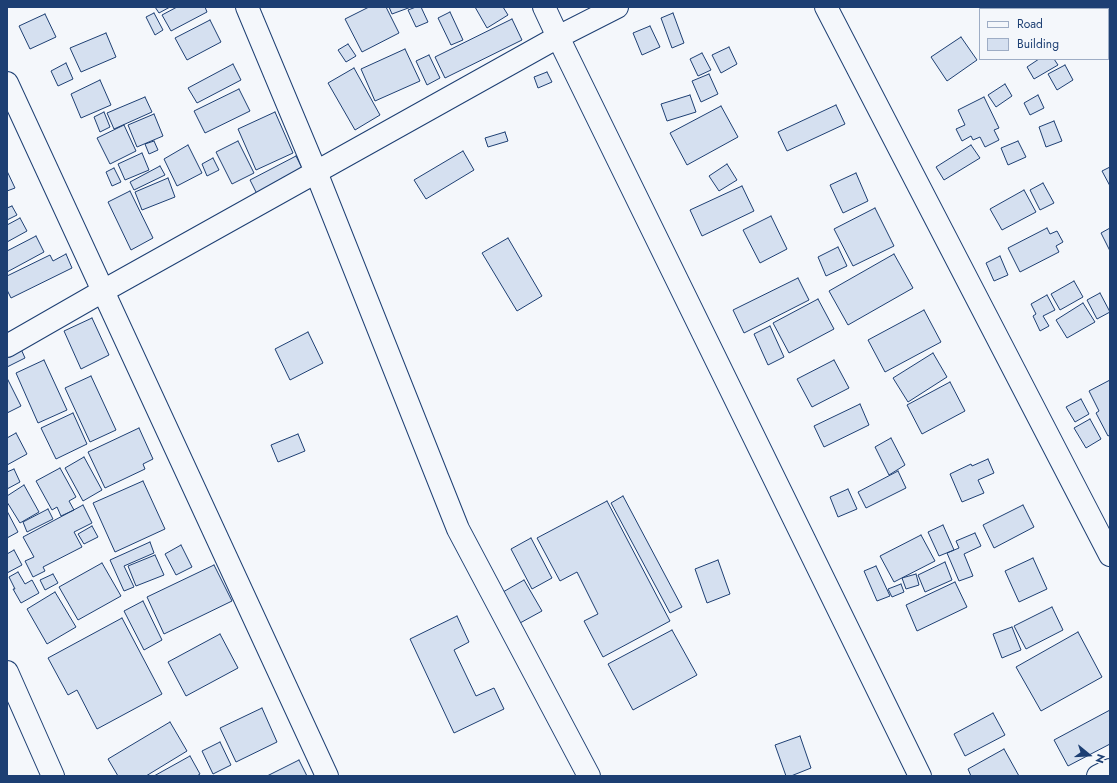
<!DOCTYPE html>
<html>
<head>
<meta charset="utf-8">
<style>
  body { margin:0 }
  #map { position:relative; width:1117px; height:783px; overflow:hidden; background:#f4f7fb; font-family:Jost,sans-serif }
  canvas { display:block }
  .frame { position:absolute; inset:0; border:8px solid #1d3f73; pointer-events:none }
  .legend { position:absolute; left:979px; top:8px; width:130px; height:52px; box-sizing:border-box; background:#f4f7fb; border:1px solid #9eadc5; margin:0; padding:5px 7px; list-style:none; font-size:12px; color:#1d3f73 }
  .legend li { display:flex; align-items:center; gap:8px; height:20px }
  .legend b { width:20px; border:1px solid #9eadc5 }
  .north { position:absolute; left:1069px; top:735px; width:40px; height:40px; -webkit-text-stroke:3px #f4f7fb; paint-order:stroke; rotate:108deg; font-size:11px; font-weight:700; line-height:16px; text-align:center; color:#1d3f73 }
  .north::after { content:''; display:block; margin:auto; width:14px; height:18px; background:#1d3f73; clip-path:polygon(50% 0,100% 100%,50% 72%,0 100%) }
</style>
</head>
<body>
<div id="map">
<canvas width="1117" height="783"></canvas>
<div class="frame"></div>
<ul class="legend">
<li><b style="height:5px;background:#f4f7fb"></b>Road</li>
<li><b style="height:11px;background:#d5e0f0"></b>Building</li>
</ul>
<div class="north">N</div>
</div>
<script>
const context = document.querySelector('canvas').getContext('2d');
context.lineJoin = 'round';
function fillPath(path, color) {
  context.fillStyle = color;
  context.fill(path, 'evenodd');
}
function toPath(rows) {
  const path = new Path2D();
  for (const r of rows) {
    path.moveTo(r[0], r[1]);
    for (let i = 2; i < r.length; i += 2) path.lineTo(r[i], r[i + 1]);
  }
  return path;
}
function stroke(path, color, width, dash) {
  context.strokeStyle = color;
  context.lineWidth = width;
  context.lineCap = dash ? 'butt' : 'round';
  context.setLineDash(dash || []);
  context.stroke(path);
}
const building = toPath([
  [155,7,170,7,159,13,155,7],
  [177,7,205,7,207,12,171,31,162,15,177,7],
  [369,7,386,7,399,33,362,52,345,19,369,7],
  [389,7,411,7,392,14,389,7],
  [416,7,421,7,428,22,416,27,408,10,416,7],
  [475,7,503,7,508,15,487,28,475,7],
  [450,12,463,40,451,45,438,18,450,12],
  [154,13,163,30,155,35,146,17,154,13],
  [673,13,684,43,672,48,661,18,673,13],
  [45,14,56,37,30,49,19,26,45,14],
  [512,19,522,40,445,78,435,57,512,19],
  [210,20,221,42,187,60,175,38,210,20],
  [650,26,660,47,642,55,633,33,650,26],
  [106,33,116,57,81,72,70,48,106,33],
  [961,37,977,60,947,81,931,57,961,37],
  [348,44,356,56,346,62,338,50,348,44],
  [729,47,737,64,721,73,712,55,729,47],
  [405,49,420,81,375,101,361,69,405,49],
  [702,53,711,70,698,76,690,59,702,53],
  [429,55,440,78,427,85,416,61,429,55],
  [1039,59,1054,59,1058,65,1034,79,1027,67,1039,59],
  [66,63,73,79,58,86,51,71,66,63],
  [233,64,241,80,197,103,188,88,233,64],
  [1065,65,1073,80,1057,90,1048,74,1065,65],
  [354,68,380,115,355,130,328,83,354,68],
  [547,72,552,82,538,88,534,77,547,72],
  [709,74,718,94,701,102,692,81,709,74],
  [100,80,111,105,81,118,71,94,100,80],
  [1005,84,1012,96,996,107,988,95,1005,84],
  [239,89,250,111,205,133,194,111,239,89],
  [690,95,696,112,667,121,661,104,690,95],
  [1038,95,1044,108,1030,115,1024,103,1038,95],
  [145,97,152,112,114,129,107,113,145,97],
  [984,97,999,128,994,130,999,140,985,147,980,137,973,140,971,136,962,141,956,129,965,125,958,110,984,97],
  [836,105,845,124,787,151,778,132,836,105],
  [721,106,738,137,687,165,670,133,721,106],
  [104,112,110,127,100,132,94,117,104,112],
  [275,112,293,153,256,170,238,129,275,112],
  [154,114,163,136,137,147,128,125,154,114],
  [1054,121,1062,141,1046,147,1039,127,1054,121],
  [124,125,136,151,110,164,97,138,124,125],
  [505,132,508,141,488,147,485,138,505,132],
  [154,141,158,150,149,154,145,144,154,141],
  [238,141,254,173,232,184,216,152,238,141],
  [1018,141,1026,157,1008,165,1001,148,1018,141],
  [188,145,202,173,177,186,164,159,188,145],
  [971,145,980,158,944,180,936,167,971,145],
  [463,151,474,170,426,199,414,180,463,151],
  [142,153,149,170,125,180,118,164,142,153],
  [296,156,304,172,258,196,250,180,296,156],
  [213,158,219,170,207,176,202,164,213,158],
  [727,164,737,180,719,191,709,176,727,164],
  [160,166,165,175,134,190,130,182,160,166],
  [1110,167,1110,186,1102,171,1110,167],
  [114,168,121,182,112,186,106,172,114,168],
  [7,171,15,188,7,191,7,171],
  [856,173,868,201,843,213,830,185,856,173],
  [168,178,175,197,142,210,135,192,168,178],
  [1043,183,1054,203,1040,210,1030,190,1043,183],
  [742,186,754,211,702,236,690,210,742,186],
  [1024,190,1036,212,1002,230,990,209,1024,190],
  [130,191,153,238,131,250,108,202,130,191],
  [12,206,17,215,7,220,7,208,12,206],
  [875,208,894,246,853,266,834,229,875,208],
  [771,216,787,249,760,263,743,230,771,216],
  [20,218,27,231,7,242,7,225,20,218],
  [1047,228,1050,234,1057,231,1063,242,1056,246,1059,252,1020,272,1008,248,1047,228],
  [1110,228,1110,251,1101,233,1110,228],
  [36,236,44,252,7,272,7,251,36,236],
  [508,238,542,296,517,311,482,253,508,238],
  [838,247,847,266,826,276,818,257,838,247],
  [66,254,72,268,11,298,7,290,7,276,50,255,53,261,66,254],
  [894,254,913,288,848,325,829,291,894,254],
  [1000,256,1008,275,994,281,986,263,1000,256],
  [798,278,809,300,744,333,733,310,798,278],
  [1074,281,1083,297,1060,310,1051,294,1074,281],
  [1100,293,1110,312,1097,319,1087,300,1100,293],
  [1047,295,1055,310,1043,316,1049,326,1040,331,1033,316,1036,314,1031,304,1047,295],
  [818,299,834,329,789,353,773,323,818,299],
  [1083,303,1095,322,1067,338,1056,320,1083,303],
  [924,310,941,342,885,372,868,340,924,310],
  [92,318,109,355,81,369,64,331,92,318],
  [770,326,784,357,768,365,754,334,770,326],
  [308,332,323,363,290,380,275,349,308,332],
  [21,349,25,358,7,367,7,356,21,349],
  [933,353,947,377,908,402,893,378,933,353],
  [44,360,67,410,38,423,16,373,44,360],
  [834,360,849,388,812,407,797,379,834,360],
  [91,376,116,430,90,442,65,388,91,376],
  [7,378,21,406,7,413,7,378],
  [1110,380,1110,435,1108,436,1096,413,1099,411,1089,391,1110,380],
  [950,382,965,411,922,434,907,405,950,382],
  [1081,399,1089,414,1075,422,1066,407,1081,399],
  [860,404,869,425,824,447,814,426,860,404],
  [73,413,87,444,56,459,41,428,73,413],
  [1090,419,1101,439,1086,448,1074,428,1090,419],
  [139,428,153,459,143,464,145,469,105,488,88,452,139,428],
  [16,433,27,454,7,465,7,438,16,433],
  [298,434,305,451,278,462,271,445,298,434],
  [891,438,905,465,889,475,875,447,891,438],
  [84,457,102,490,83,501,65,468,84,457],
  [988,459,994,473,978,480,984,493,962,502,950,474,971,464,972,466,988,459],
  [60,468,76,497,69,501,74,510,61,516,57,507,52,510,36,481,60,468],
  [14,469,20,482,7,489,7,472,14,469],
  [898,471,906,488,866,508,858,492,898,471],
  [143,481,165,529,115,552,93,503,143,481],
  [24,485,39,512,20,523,7,502,7,496,24,485],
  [848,489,857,509,838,517,830,497,848,489],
  [623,496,682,607,670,613,611,503,623,496],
  [607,501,670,621,603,657,584,621,598,614,577,572,560,581,537,538,607,501],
  [83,505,92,523,74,532,82,547,43,567,45,571,33,577,25,561,34,557,23,537,83,505],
  [1023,505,1034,527,994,548,983,525,1023,505],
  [48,509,53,519,27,532,23,522,48,509],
  [7,511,18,532,7,538,7,511],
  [943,525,954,550,939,556,928,532,943,525],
  [92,526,98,537,84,544,78,534,92,526],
  [975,533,981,546,964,554,973,576,959,581,947,553,959,548,956,541,975,533],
  [921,535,935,561,894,582,880,556,921,535],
  [531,538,552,578,532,589,511,549,531,538],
  [150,542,154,553,124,566,134,587,124,591,110,560,150,542],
  [181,545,192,567,176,575,165,554,181,545],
  [14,550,22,565,7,573,7,554,14,550],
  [155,555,164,575,136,586,128,566,155,555],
  [1033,558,1047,589,1019,602,1005,571,1033,558],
  [718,560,730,594,707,603,695,569,718,560],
  [945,562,952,580,925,592,918,575,945,562],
  [102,563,121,596,78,620,59,587,102,563],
  [214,565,232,601,164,634,147,597,214,565],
  [876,566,890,596,877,601,864,571,876,566],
  [18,572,25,584,32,580,39,593,21,603,13,589,15,589,9,577,18,572],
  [53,574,58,583,45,590,40,580,53,574],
  [916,574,919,585,906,589,902,578,916,574],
  [524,580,542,611,520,623,503,592,524,580],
  [955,582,967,607,917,631,906,605,955,582],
  [901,584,904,592,892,597,888,589,901,584],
  [55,592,76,627,47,644,27,609,55,592],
  [143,601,162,640,144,650,124,611,143,601],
  [1052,607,1063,630,1026,649,1014,626,1052,607],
  [457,616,469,642,454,650,476,696,494,688,504,709,454,733,410,639,457,616],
  [122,618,162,694,97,729,77,690,68,695,48,658,122,618],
  [1012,627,1021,650,1002,658,993,634,1012,627],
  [672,630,697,675,633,710,608,664,672,630],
  [1078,632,1102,677,1041,711,1016,667,1078,632],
  [220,634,238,668,186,696,168,662,220,634],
  [262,708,277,742,236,762,220,728,262,708],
  [1110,710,1110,744,1068,766,1054,740,1110,710],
  [993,713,1005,735,965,756,954,734,993,713],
  [170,722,187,751,146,776,118,776,108,759,170,722],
  [800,736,811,768,791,776,786,776,775,745,800,736],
  [220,742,231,765,213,774,202,751,220,742],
  [1004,749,1019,776,971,776,968,769,1004,749],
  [190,756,200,774,197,776,154,776,190,756],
  [299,760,307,776,267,776,299,760]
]);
const street = toPath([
  [247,7,316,172,458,529,589,776],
  [544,7,558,37,920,776],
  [826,7,1110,555],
  [7,83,327,776],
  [7,346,103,291,558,37,617,7],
  [7,672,53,776],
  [1098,776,1110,770]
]);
fillPath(building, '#d5e0f0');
stroke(building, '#1d3f73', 1);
stroke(street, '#1d3f73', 24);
stroke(street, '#f4f7fb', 22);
</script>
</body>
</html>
